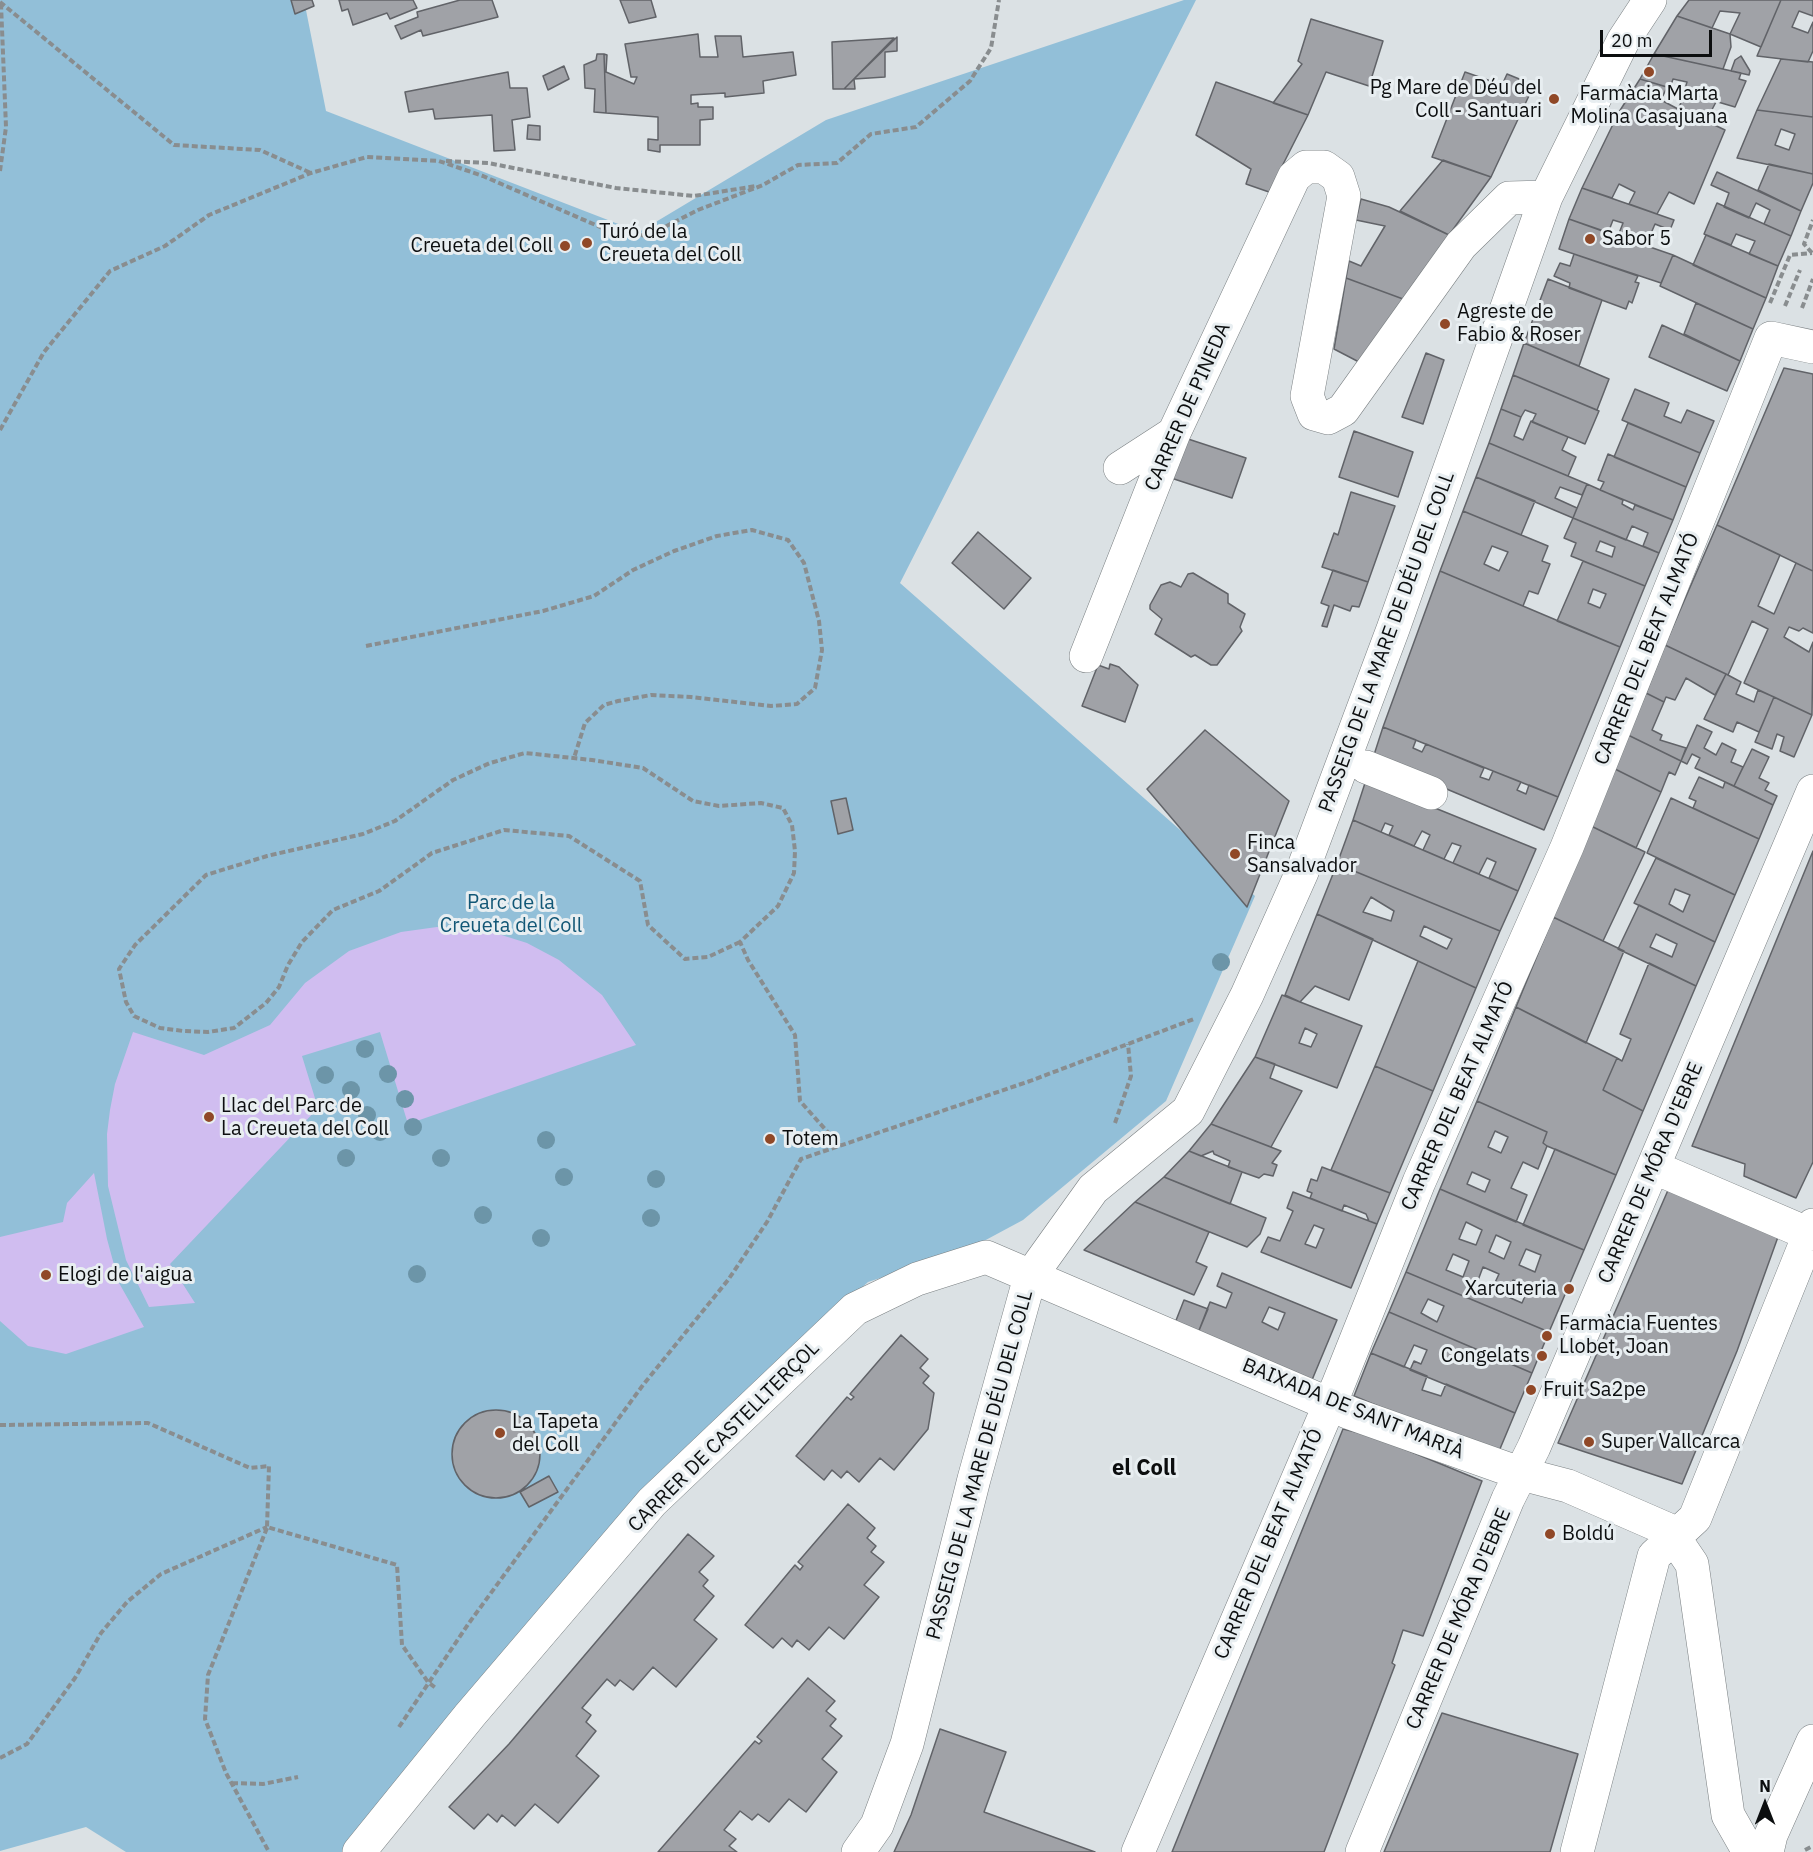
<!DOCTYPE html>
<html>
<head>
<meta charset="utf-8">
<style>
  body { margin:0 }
  #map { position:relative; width:1813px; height:1852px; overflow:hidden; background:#dbe1e4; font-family:"IBM Plex Sans",sans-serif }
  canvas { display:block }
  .north { position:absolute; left:1735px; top:1774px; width:60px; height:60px; -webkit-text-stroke:4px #e8eef1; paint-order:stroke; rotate:0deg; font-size:16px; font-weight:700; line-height:24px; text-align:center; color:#0c0e0f }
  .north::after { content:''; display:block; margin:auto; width:21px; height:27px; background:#0c0e0f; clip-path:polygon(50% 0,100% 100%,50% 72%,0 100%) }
  .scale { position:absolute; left:1600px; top:30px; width:112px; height:27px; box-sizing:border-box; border:3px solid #0c0e0f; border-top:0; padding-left:8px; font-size:18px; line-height:21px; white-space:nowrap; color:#0c0e0f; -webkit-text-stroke:4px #e8eef1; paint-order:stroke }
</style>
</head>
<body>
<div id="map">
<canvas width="1813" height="1852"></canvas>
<div class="north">N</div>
<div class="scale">20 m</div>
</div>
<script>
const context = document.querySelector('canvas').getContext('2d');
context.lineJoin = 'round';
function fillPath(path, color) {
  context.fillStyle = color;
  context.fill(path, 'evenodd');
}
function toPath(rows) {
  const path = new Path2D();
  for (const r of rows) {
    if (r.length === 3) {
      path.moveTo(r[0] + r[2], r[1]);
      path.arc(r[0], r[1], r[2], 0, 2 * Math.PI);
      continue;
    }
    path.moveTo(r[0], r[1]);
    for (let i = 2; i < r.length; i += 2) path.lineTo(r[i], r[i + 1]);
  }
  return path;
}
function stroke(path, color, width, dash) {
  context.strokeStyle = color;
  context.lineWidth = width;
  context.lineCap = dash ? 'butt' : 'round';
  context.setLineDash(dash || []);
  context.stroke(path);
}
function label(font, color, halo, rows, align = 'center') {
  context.font = font + ' "IBM Plex Sans",sans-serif';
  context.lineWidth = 6;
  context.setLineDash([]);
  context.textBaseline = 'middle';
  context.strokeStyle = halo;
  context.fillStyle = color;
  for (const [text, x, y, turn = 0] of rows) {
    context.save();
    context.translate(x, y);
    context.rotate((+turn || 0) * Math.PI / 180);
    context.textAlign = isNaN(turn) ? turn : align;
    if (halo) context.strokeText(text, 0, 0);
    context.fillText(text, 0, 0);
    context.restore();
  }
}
const green = toPath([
  [0,0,304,0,326,111,639,232,826,120,1184,0,1196,0,900,583,1255,896,1166,1101,1023,1220,969,1249,868,1282,703,1434,343,1852,126,1852,86,1827,0,1851]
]);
const water = toPath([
  [437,927,492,932,527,943,559,960,602,995,636,1045,408,1124,380,1032,302,1056,318,1108,170,1264,195,1303,149,1307,126,1260,108,1186,107,1134,110,1110,115,1084,133,1032,204,1055,270,1025,305,983,349,951,401,932],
  [94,1173,107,1239,119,1283,144,1327,66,1354,28,1346,0,1321,0,1237,63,1222,67,1203]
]);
const building = toPath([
  [291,0,312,0,314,6,295,14,291,0],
  [339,0,413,0,417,8,390,19,387,13,353,25,348,9,342,11,339,0],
  [460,0,492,0,498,17,423,36,421,30,401,39,395,26,418,17,417,12,460,0],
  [620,0,651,0,656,17,629,23,620,0],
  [1689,0,1781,0,1761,47,1730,34,1740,13,1720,11,1712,28,1677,16,1689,0],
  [1781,0,1813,0,1813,16,1799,11,1792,27,1808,33,1813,22,1813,51,1808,62,1757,56,1781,0],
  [1677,16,1730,34,1731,47,1723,69,1654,54,1677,16],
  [1311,19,1383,41,1369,86,1326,72,1308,115,1273,103,1302,64,1298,61,1311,19],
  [698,34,700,57,718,57,715,36,741,36,743,57,793,52,796,75,763,81,764,93,725,97,725,93,691,95,691,104,698,103,698,107,713,107,713,119,700,120,700,145,660,145,660,152,648,150,648,139,658,140,658,117,606,113,604,54,607,55,606,72,634,84,637,77,631,77,625,44,698,34],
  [897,37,897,51,885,52,885,77,854,79,897,37],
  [894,38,844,89,833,89,832,42,894,38],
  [597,54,604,54,606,113,594,112,595,89,585,88,584,65,596,60,597,54],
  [1654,54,1741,73,1739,79,1746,81,1735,107,1684,92,1687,82,1673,79,1670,88,1640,79,1654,54],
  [1741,56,1750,71,1749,75,1731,71,1735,60,1741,56],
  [1781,59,1813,62,1813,117,1757,110,1781,59],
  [564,66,569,79,548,90,543,76,564,66],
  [508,72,510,88,527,88,530,117,512,120,515,150,494,151,492,115,435,119,433,109,409,112,405,92,508,72],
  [1465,72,1502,85,1507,74,1534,85,1491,177,1432,157,1465,72],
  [854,79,855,89,844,89,854,79],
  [1640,79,1667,87,1661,100,1678,109,1686,92,1716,102,1706,121,1725,130,1694,204,1669,192,1657,214,1629,204,1635,192,1619,184,1612,198,1582,188,1619,112,1640,79],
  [1216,82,1308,115,1269,192,1246,184,1251,169,1196,135,1216,82],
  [1757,110,1813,117,1813,174,1737,158,1757,110],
  [1781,129,1795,134,1789,150,1775,145,1781,129],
  [528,125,540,126,540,140,527,139,528,125],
  [1443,160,1491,177,1449,235,1400,211,1443,160],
  [1769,164,1813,174,1813,183,1801,211,1758,190,1769,164],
  [1717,172,1801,211,1791,236,1764,224,1770,210,1756,203,1749,218,1724,207,1729,193,1711,185,1717,172],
  [1582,188,1674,220,1670,230,1655,224,1646,245,1618,236,1623,223,1613,220,1608,233,1569,219,1582,188],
  [1361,199,1389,207,1449,235,1403,299,1346,278,1349,261,1361,266,1385,226,1356,220,1361,199],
  [1717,203,1791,236,1778,266,1749,254,1755,241,1736,234,1731,245,1704,234,1717,203],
  [1569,219,1673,255,1661,283,1559,249,1569,219],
  [1706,235,1778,266,1766,298,1693,265,1706,235],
  [1574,254,1638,276,1635,282,1639,283,1632,303,1629,301,1626,309,1569,288,1570,283,1554,276,1560,263,1570,266,1574,254],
  [1673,255,1766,298,1753,329,1660,286,1673,255],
  [1346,278,1403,299,1359,362,1334,349,1346,278],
  [1548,279,1602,300,1579,366,1524,343,1548,279],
  [1696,303,1753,329,1740,361,1684,334,1696,303],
  [1662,325,1740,361,1727,391,1649,357,1662,325],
  [1524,343,1609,379,1597,410,1513,375,1524,343],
  [1426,353,1444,360,1423,424,1402,417,1426,353],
  [1784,368,1813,374,1813,571,1717,525,1784,368],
  [1513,375,1599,411,1585,444,1532,422,1536,414,1525,410,1521,417,1501,409,1513,375],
  [1635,389,1669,403,1664,416,1681,423,1687,410,1714,421,1700,453,1622,420,1635,389],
  [1501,409,1521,417,1514,436,1523,440,1531,421,1568,437,1562,450,1576,457,1568,476,1489,443,1501,409],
  [1628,423,1700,453,1686,487,1614,457,1628,423],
  [1354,431,1413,452,1398,497,1339,477,1354,431],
  [1182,437,1246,458,1232,498,1168,477,1182,437],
  [1489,443,1587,484,1582,495,1560,487,1555,498,1577,508,1573,518,1476,477,1489,443],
  [1608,454,1686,487,1673,520,1600,490,1604,482,1598,480,1608,454],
  [1476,477,1535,501,1521,535,1463,511,1476,477],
  [1587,484,1623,500,1622,504,1633,510,1635,505,1673,520,1659,553,1643,546,1648,533,1632,526,1626,540,1573,518,1587,484],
  [1351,492,1395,506,1368,582,1322,567,1334,533,1338,535,1351,492],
  [1463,511,1548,546,1542,561,1550,564,1538,594,1529,591,1523,606,1440,571,1463,511],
  [1492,546,1508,552,1499,571,1484,564,1492,546],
  [1573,518,1659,553,1645,586,1571,556,1576,543,1564,538,1573,518],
  [1600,541,1615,547,1612,557,1596,551,1600,541],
  [1717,525,1780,555,1758,606,1774,614,1796,563,1813,571,1813,633,1803,628,1799,631,1789,627,1784,637,1809,652,1813,642,1812,715,1744,683,1768,629,1752,621,1728,675,1665,645,1717,525],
  [978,532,1031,578,1004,609,952,563,978,532],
  [1583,561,1645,586,1620,647,1557,621,1583,561],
  [1593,589,1606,594,1600,608,1588,603,1593,589],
  [1333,570,1368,582,1359,607,1352,606,1350,611,1334,605,1327,627,1322,626,1329,606,1321,603,1333,570],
  [1440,571,1620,647,1558,797,1383,727,1440,571],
  [1193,573,1228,594,1228,603,1245,614,1240,627,1242,631,1217,665,1211,665,1195,655,1191,657,1155,634,1162,619,1150,609,1150,605,1161,585,1170,582,1181,587,1188,574,1193,573],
  [1665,645,1726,674,1715,695,1686,678,1675,700,1666,697,1664,702,1646,693,1665,645],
  [1110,664,1119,667,1138,685,1125,722,1082,706,1098,665,1109,669,1110,664],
  [1726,674,1741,682,1736,694,1754,702,1758,690,1774,697,1759,732,1737,722,1733,732,1704,719,1726,674],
  [1646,693,1664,702,1652,730,1662,735,1660,740,1686,748,1681,761,1628,735,1646,693],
  [1774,697,1812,715,1794,757,1780,751,1784,737,1777,734,1772,749,1755,742,1774,697],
  [1697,725,1712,732,1704,748,1716,755,1722,743,1736,750,1731,762,1743,767,1734,786,1695,768,1700,758,1692,754,1687,764,1681,761,1697,725],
  [1383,727,1416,740,1413,748,1422,752,1426,744,1484,768,1480,777,1489,780,1493,771,1521,782,1517,790,1526,794,1529,785,1558,797,1544,830,1373,758,1383,727],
  [1205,730,1289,801,1247,907,1147,789,1205,730],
  [1628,735,1681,761,1675,775,1669,772,1661,792,1615,769,1628,735],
  [1752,749,1769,757,1759,778,1769,783,1765,790,1777,796,1773,805,1734,786,1752,749],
  [1615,769,1661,792,1636,848,1591,826,1615,769],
  [1699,777,1723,788,1725,782,1773,805,1759,839,1693,808,1696,801,1689,798,1699,777],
  [1366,780,1536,849,1518,891,1489,878,1496,862,1487,858,1479,874,1453,863,1461,846,1452,843,1444,859,1423,850,1430,835,1422,831,1414,846,1389,835,1393,826,1385,823,1381,832,1353,820,1366,780],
  [846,798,853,830,838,834,831,801,846,798],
  [1671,798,1759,839,1735,895,1647,853,1671,798],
  [1353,820,1518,891,1500,931,1337,864,1353,820],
  [1591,826,1645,852,1603,941,1553,917,1591,826],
  [1813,851,1813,1162,1796,1198,1744,1176,1745,1164,1692,1146,1813,851],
  [1656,858,1735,895,1715,942,1634,903,1656,858],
  [1675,889,1690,895,1683,912,1669,904,1675,889],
  [1337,864,1500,931,1476,988,1317,914,1337,864],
  [1371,897,1394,911,1391,921,1363,912,1371,897],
  [1424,926,1452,939,1447,949,1420,936,1424,926],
  [1639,905,1715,942,1696,986,1618,949,1639,905],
  [1656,934,1677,944,1672,957,1650,947,1656,934],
  [1317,914,1373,939,1349,1000,1315,986,1300,1002,1285,995,1317,914],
  [1553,917,1624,951,1586,1043,1516,1007,1553,917],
  [1418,961,1476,988,1433,1091,1375,1066,1418,961],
  [1649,963,1696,986,1643,1111,1603,1090,1617,1058,1622,1061,1631,1039,1620,1034,1649,963],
  [1282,995,1362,1026,1337,1088,1255,1057,1282,995],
  [1305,1028,1317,1034,1311,1047,1299,1043,1305,1028],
  [1516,1007,1617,1058,1603,1090,1643,1111,1616,1175,1547,1146,1543,1143,1547,1132,1477,1101,1516,1007],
  [1255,1057,1275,1064,1270,1078,1302,1091,1271,1147,1211,1124,1255,1057],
  [1375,1066,1433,1091,1390,1193,1331,1170,1375,1066],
  [1477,1101,1547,1132,1543,1143,1547,1146,1538,1169,1523,1162,1511,1188,1527,1195,1516,1222,1440,1189,1477,1101],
  [1495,1131,1508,1137,1501,1153,1488,1147,1495,1131],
  [1472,1172,1490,1180,1485,1192,1467,1184,1472,1172],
  [1211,1124,1281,1151,1272,1163,1277,1165,1273,1176,1264,1174,1259,1178,1228,1167,1230,1161,1214,1154,1213,1151,1201,1156,1189,1151,1211,1124],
  [1555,1149,1616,1175,1584,1250,1523,1225,1555,1149],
  [1189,1151,1242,1172,1230,1204,1164,1177,1189,1151],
  [1322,1167,1390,1193,1377,1224,1369,1221,1366,1214,1344,1205,1342,1211,1310,1198,1312,1193,1307,1191,1311,1179,1317,1181,1322,1167],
  [1164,1177,1266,1218,1260,1234,1247,1247,1135,1202,1164,1177],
  [1672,1181,1783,1223,1737,1351,1682,1484,1558,1443,1672,1181],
  [1440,1189,1584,1250,1549,1332,1406,1272,1440,1189],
  [1466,1222,1482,1230,1476,1245,1459,1239,1466,1222],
  [1496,1235,1511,1242,1504,1259,1489,1252,1496,1235],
  [1526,1249,1541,1255,1535,1272,1519,1265,1526,1249],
  [1453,1254,1469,1261,1463,1277,1446,1270,1453,1254],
  [1483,1267,1499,1274,1492,1289,1477,1283,1483,1267],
  [1513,1280,1529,1287,1522,1303,1506,1296,1513,1280],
  [1293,1192,1377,1224,1351,1288,1261,1252,1268,1237,1280,1241,1293,1211,1287,1208,1293,1192],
  [1314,1225,1324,1229,1316,1248,1305,1244,1314,1225],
  [1135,1202,1209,1232,1196,1262,1207,1267,1194,1295,1084,1250,1135,1202],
  [1406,1272,1549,1332,1532,1373,1389,1312,1406,1272],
  [1428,1299,1444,1306,1437,1322,1421,1313,1428,1299],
  [1222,1273,1337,1320,1312,1380,1198,1333,1210,1302,1226,1308,1232,1293,1217,1286,1222,1273],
  [1269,1307,1285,1313,1278,1330,1262,1322,1269,1307],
  [1184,1300,1208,1309,1198,1333,1175,1323,1184,1300],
  [1389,1312,1532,1373,1515,1413,1410,1370,1414,1361,1421,1364,1427,1350,1414,1345,1404,1367,1371,1353,1389,1312],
  [901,1335,928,1359,920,1368,929,1376,923,1383,934,1393,928,1429,894,1470,880,1458,859,1482,847,1471,841,1478,832,1470,824,1480,796,1456,847,1397,851,1400,854,1397,850,1394,901,1335],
  [1371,1353,1427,1376,1422,1390,1441,1396,1446,1384,1515,1413,1497,1456,1354,1396,1371,1353],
  [496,1454,44],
  [1343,1429,1373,1436,1482,1481,1423,1636,1403,1630,1392,1663,1395,1665,1324,1852,1172,1852,1343,1429],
  [549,1476,558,1492,529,1507,520,1492,549,1476],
  [848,1504,875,1528,867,1538,876,1546,871,1552,884,1562,864,1585,879,1597,844,1639,829,1627,809,1650,797,1640,792,1647,782,1638,773,1648,745,1625,795,1565,800,1570,803,1566,798,1562,848,1504],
  [688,1534,714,1556,699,1572,708,1580,703,1586,714,1596,694,1620,717,1639,676,1687,653,1667,633,1690,620,1680,615,1686,607,1679,582,1708,591,1715,586,1722,596,1731,576,1756,599,1776,558,1823,535,1804,515,1826,502,1815,497,1822,488,1814,474,1829,449,1807,509,1744,688,1534],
  [808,1678,835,1701,826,1711,836,1719,830,1726,842,1736,822,1759,837,1772,806,1812,789,1799,769,1822,758,1814,752,1820,740,1811,724,1830,736,1839,729,1846,737,1852,658,1852,755,1741,759,1744,762,1741,757,1737,808,1678],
  [1442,1713,1578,1754,1550,1852,1384,1852,1442,1713],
  [940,1729,1006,1752,984,1812,1095,1852,894,1852,911,1815,940,1729]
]);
const path = toPath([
  [0,2,174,145,260,150,311,173],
  [446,161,488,163,616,188,694,196,756,186],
  [0,171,6,127,1,4],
  [1812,253,1804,244,1813,220],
  [1770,303,1790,255,1812,253],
  [1785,306,1800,270],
  [1802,308,1813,279],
  [0,430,44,352,110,271,165,246,209,215,311,173,367,157,439,161,483,176,607,230,647,236,698,210,763,185,798,165,837,163,871,134,916,127,970,81,991,48,999,0],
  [366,646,543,611,594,596,633,570,674,551,717,536,752,530,788,540,804,563,819,621,822,650,815,688,797,704,771,706,691,697,651,695,618,701,604,705,585,723,574,758],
  [740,942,708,957,685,959,648,925,640,881,569,836,504,830,432,853,379,891,333,910,302,942,288,965,279,987,266,1003,234,1028,208,1032,183,1031,160,1028,134,1016,126,1002,119,969,135,945,206,875,267,856,363,834,395,821,453,780,490,763,525,753,592,760,643,768,693,801,719,806,761,803,783,808,792,825,795,851,794,873,778,906,740,942,748,960,795,1035,800,1101,840,1146],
  [1115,1123,1131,1076,1128,1044],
  [0,1425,148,1423,250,1468,269,1466,267,1527,397,1565,402,1645,428,1682,437,1689],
  [267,1528,208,1675,205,1719,226,1773,269,1852],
  [399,1727,469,1623,643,1385,728,1280,767,1222,801,1159,1030,1081,1194,1019],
  [0,1758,27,1744,75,1678,101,1633,127,1602,161,1574,267,1527],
  [232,1783,263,1784,298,1777],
  [1805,1850,1813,1846]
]);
const minor = toPath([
  [1120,468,1174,433],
  [1086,656,1174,433,1294,177,1306,167,1324,167,1338,177,1344,196,1307,396,1314,414,1328,418,1343,410,1461,245,1509,198,1546,197],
  [1366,767,1431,793],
  [1653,1167,1809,1234],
  [359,1852,470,1715,652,1502,855,1309,917,1279,986,1257,1350,1413,1522,1474,1568,1486,1669,1530,1692,1564,1728,1815,1749,1852],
  [858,1852,877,1825,907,1744,974,1479,1030,1277,1093,1189,1188,1111,1247,995,1302,872,1393,629,1546,197,1623,41,1650,0],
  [1138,1852,1338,1385,1419,1182,1567,847,1771,338,1813,347],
  [1362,1852,1508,1499,1534,1447,1813,791],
  [1577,1852,1654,1556,1695,1518,1813,1225],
  [1767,1852,1771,1835,1813,1741]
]);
const trees = [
  [1221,962],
  [365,1049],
  [388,1074],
  [325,1075],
  [351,1090],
  [405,1099],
  [367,1115],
  [413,1127],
  [380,1132],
  [546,1140],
  [346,1158],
  [441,1158],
  [564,1177],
  [656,1179],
  [483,1215],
  [651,1218],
  [541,1238],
  [417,1274]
];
const markers = [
  [1649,72,6,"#904827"],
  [1554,99,6,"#904827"],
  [1590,239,6,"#904827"],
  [587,243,6,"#904827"],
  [565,246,6,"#904827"],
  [1445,324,6,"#904827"],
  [1235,854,6,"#904827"],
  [209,1117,6,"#904827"],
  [770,1139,6,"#904827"],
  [46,1275,6,"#904827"],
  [1569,1289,6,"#904827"],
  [1547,1336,6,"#904827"],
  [1542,1356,6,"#904827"],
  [1531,1390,6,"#904827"],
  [500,1433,6,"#904827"],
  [1589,1442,6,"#904827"],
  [1550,1534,6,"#904827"]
];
const poiNames = [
  ["Pg Mare de Déu del",1542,88,"right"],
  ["Coll - Santuari",1542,111,"right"],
  ["Farmàcia Marta",1649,94,"center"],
  ["Molina Casajuana",1649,117,"center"],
  ["Turó de la",599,232],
  ["Creueta del Coll",599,255],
  ["Sabor 5",1602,239],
  ["Creueta del Coll",553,246,"right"],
  ["Agreste de",1457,312],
  ["Fabio & Roser",1457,335],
  ["Finca",1247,843],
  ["Sansalvador",1247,866],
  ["Llac del Parc de",221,1106],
  ["La Creueta del Coll",221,1129],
  ["Totem",782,1139],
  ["Elogi de l'aigua",58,1275],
  ["Xarcuteria",1557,1289,"right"],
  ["Farmàcia Fuentes",1559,1324],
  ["Llobet, Joan",1559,1347],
  ["Congelats",1530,1356,"right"],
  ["Fruit Sa2pe",1543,1390],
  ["La Tapeta",512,1422],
  ["del Coll",512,1445],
  ["Super Vallcarca",1601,1442],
  ["Boldú",1562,1534]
];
const streetNames = [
  ["CARRER DE PINEDA",1188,407,-66],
  ["PASSEIG DE LA MARE DE DÉU DEL COLL",1387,642,-70],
  ["CARRER DEL BEAT ALMATÓ",1647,649,-68],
  ["CARRER DEL BEAT ALMATÓ",1458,1096,-66],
  ["CARRER DE MÓRA D'EBRE",1651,1173,-67],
  ["BAIXADA DE SANT MARIÀ",1353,1409,22],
  ["CARRER DE CASTELLTERÇOL",724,1437,-45],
  ["PASSEIG DE LA MARE DE DÉU DEL COLL",980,1465,-75],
  ["CARRER DEL BEAT ALMATÓ",1269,1544,-67],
  ["CARRER DE MÓRA D'EBRE",1459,1619,-67]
];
const parkNames = [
  ["Parc de la",511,903],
  ["Creueta del Coll",511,926]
];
const quarterNames = [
  ["el Coll",1144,1469]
];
fillPath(green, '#92bfd8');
fillPath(water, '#d0bdf0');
fillPath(building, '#a0a2a7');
stroke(building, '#616368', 1.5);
stroke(minor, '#7b8083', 34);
stroke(path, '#898d8f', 4, [6, 3]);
stroke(minor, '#fff', 33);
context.fillStyle = '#6c95a8';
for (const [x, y] of trees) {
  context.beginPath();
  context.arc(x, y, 9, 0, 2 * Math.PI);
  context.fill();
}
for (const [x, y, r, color] of markers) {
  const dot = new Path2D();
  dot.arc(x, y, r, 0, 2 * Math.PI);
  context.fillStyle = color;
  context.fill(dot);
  stroke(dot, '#e8eef1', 2);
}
label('20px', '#0c0e0f', '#e8eef1', poiNames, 'left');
label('20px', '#0c0e0f', '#e8eef1', streetNames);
label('20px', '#125776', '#e8eef1', parkNames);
label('bold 22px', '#0c0e0f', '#e8eef1', quarterNames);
</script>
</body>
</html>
